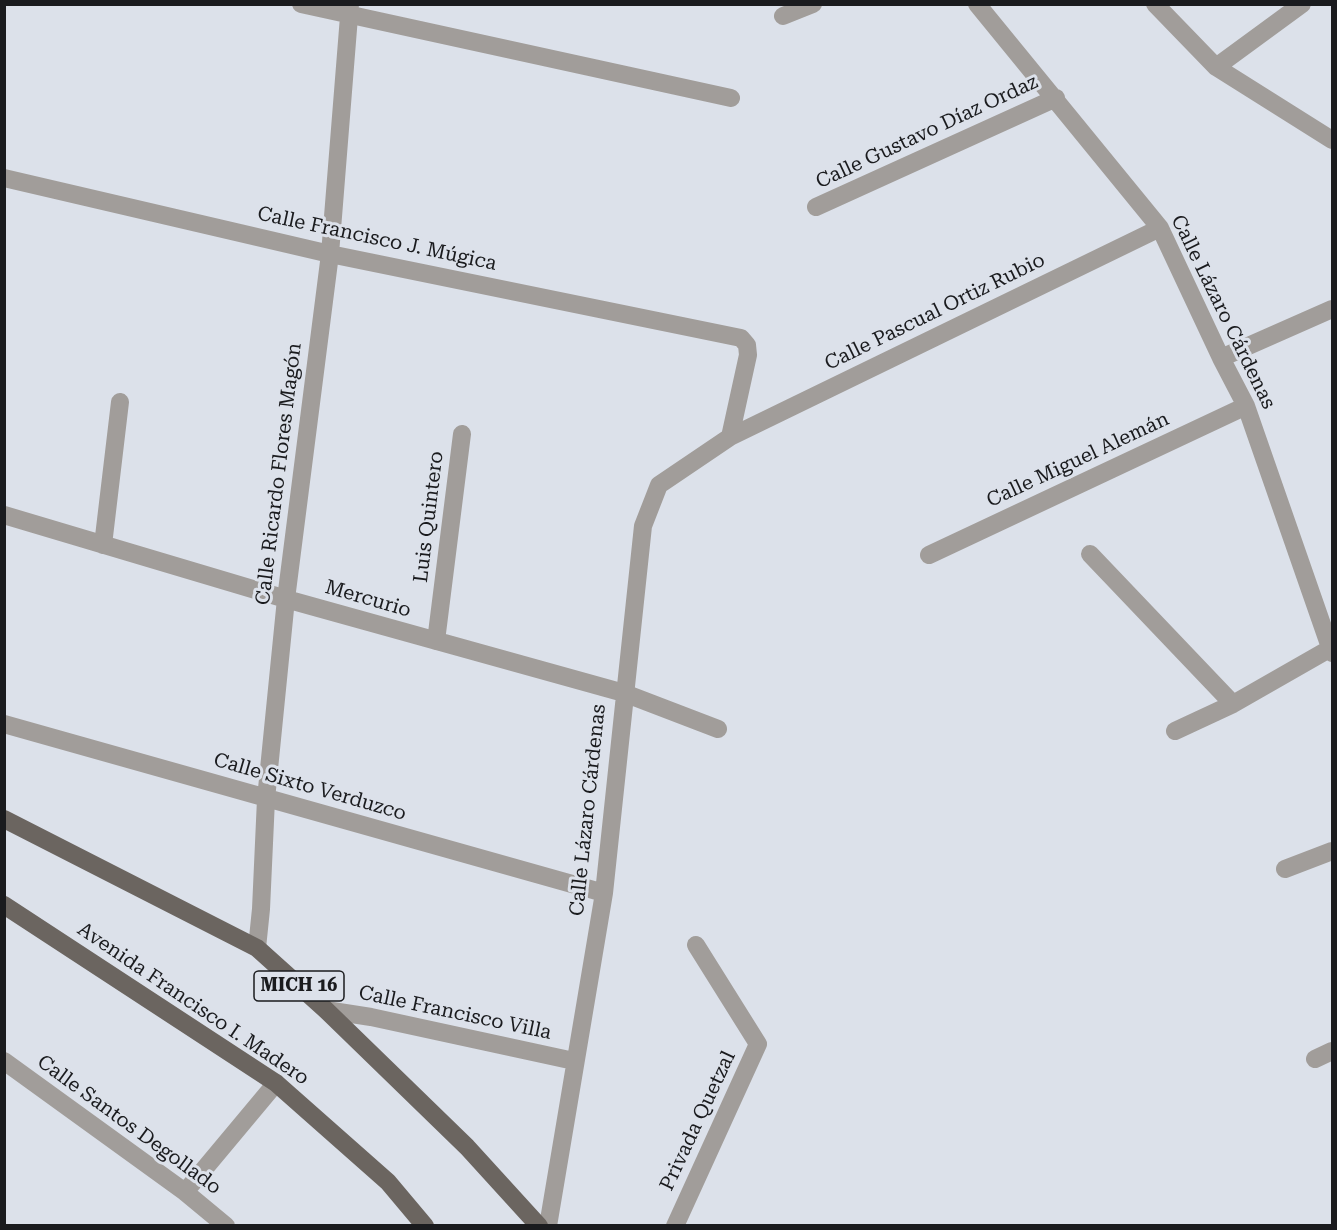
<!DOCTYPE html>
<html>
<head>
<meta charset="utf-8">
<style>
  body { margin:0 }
  #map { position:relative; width:1337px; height:1230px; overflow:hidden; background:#dce1ea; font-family:"Roboto Serif",serif }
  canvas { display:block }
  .frame { position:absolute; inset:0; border:6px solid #1a1b1e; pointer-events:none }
</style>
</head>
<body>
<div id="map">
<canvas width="1337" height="1230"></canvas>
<div class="frame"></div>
</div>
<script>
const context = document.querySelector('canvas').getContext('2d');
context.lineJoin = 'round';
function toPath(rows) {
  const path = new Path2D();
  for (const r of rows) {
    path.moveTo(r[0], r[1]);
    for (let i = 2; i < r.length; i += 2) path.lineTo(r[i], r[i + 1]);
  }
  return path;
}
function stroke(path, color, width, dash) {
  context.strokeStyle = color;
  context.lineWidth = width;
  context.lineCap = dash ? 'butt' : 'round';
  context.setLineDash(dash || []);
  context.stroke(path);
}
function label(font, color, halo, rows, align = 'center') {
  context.font = font + ' "Roboto Serif",serif';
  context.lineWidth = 6;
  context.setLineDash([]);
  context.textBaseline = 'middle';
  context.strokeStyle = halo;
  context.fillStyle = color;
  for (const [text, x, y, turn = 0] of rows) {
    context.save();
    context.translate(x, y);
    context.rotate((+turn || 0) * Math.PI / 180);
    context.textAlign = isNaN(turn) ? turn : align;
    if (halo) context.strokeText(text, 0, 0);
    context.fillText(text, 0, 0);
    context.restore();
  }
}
const minor = toPath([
  [301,4,731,98],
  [977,4,1160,228,1221,358,1246,406,1332,653],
  [1155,4,1216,67,1332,140],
  [783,16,813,4],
  [1216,67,1302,4],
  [4,178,330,254,741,338,747,345,748,355,730,437],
  [816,207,1056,98],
  [1221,358,1332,309],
  [4,515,286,599,624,693,718,729],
  [103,545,120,402],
  [1090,554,1233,704],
  [929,555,1246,406],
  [436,641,462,434],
  [4,724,604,893],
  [1175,731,1233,704,1331,648],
  [1285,869,1332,851],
  [257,948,261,909,266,799,286,599,330,254,350,4],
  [326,1010,371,1017,574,1061],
  [1315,1059,1332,1051],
  [4,1061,185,1192,226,1226],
  [185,1192,276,1083],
  [548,1226,604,893,643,526,659,485,730,437,1160,228],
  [675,1226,758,1044,696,945]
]);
const major = toPath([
  [4,819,257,948,326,1010,467,1147,539,1226],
  [4,905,276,1083,388,1182,425,1226]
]);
const shields = [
  [299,986,90]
];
const shieldNames = [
  ["MICH 16",299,986]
];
const streetNames = [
  ["Calle Gustavo Díaz Ordaz",927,132,-25],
  ["Calle Francisco J. Múgica",377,239,12],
  ["Calle Pascual Ortiz Rubio",935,312,-26],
  ["Calle Lázaro Cárdenas",1223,312,64],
  ["Calle Miguel Alemán",1078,460,-25],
  ["Calle Ricardo Flores Magón",279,474,-83],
  ["Luis Quintero",429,517,-83],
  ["Mercurio",368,599,16],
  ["Calle Sixto Verduzco",310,787,16],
  ["Calle Lázaro Cárdenas",588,810,-84],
  ["Avenida Francisco I. Madero",193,1004,34],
  ["Calle Francisco Villa",455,1013,12],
  ["Privada Quetzal",698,1121,-65],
  ["Calle Santos Degollado",129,1125,36]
];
stroke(minor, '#a19d9a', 18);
stroke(major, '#6b6560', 18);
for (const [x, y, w] of shields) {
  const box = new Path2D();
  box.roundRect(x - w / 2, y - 15, w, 30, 4.5);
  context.fillStyle = '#dce1ea';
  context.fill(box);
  stroke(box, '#1a1b1e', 1.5);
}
label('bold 18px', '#1a1b1e', null, shieldNames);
label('20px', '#1a1b1e', '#dce1ea', streetNames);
</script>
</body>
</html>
